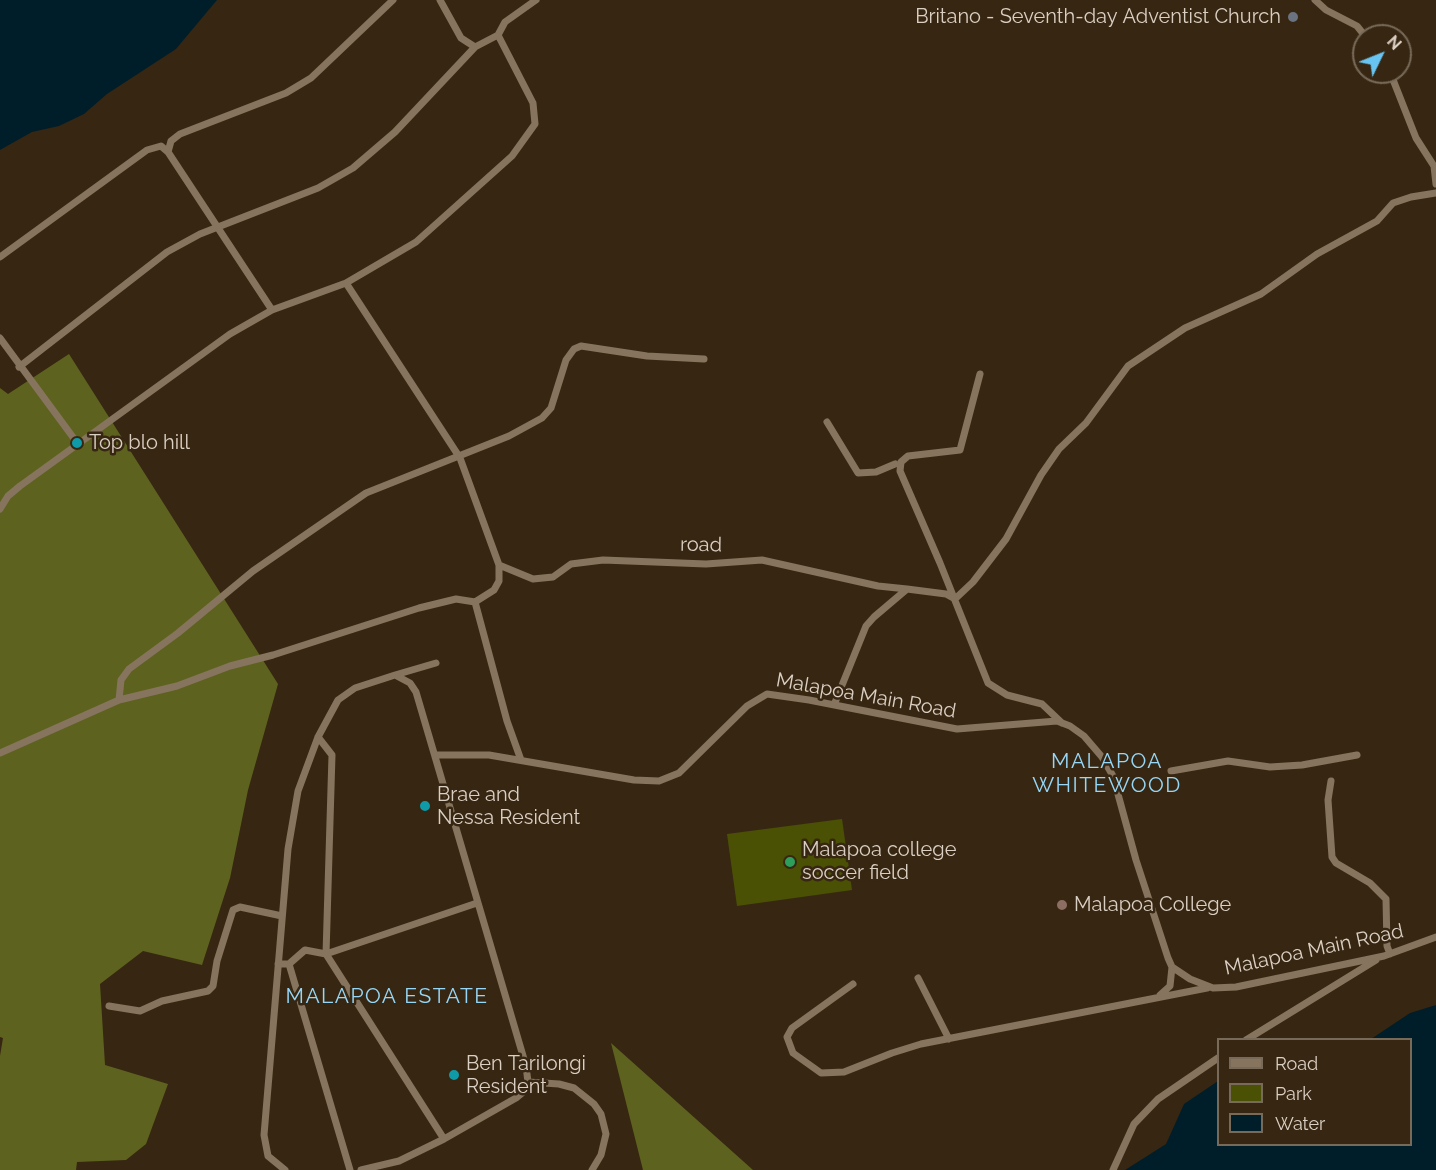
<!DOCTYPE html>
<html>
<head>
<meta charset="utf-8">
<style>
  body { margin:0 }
  #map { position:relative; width:1436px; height:1170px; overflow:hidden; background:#372712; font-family:Raleway,sans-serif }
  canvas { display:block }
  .legend { position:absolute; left:1217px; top:1038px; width:195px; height:108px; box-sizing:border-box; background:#372712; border:2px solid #786a59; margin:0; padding:8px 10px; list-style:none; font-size:18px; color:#dacfc3 }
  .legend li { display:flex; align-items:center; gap:12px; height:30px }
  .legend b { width:30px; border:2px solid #786a59 }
  .north { position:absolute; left:1352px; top:24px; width:60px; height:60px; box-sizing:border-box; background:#372712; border:2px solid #786a59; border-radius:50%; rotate:47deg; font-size:16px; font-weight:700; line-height:24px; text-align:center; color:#dacfc3 }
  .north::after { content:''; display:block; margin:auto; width:21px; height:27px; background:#68c4f0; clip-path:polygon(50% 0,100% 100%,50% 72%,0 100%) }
</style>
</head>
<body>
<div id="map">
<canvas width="1436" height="1170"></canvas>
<ul class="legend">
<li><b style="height:8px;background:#87745e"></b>Road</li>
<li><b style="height:16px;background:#4b5104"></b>Park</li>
<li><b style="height:16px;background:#001e2a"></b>Water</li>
</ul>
<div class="north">N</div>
</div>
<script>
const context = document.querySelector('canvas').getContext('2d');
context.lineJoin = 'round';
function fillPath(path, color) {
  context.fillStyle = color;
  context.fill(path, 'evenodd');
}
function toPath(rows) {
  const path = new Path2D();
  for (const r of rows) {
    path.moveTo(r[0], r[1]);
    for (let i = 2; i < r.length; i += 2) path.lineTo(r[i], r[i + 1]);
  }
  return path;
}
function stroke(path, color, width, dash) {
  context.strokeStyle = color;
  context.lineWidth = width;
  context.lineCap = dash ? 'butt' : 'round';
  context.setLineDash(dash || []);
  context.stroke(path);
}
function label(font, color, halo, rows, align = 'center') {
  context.font = font + ' Raleway,sans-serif';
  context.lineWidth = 5;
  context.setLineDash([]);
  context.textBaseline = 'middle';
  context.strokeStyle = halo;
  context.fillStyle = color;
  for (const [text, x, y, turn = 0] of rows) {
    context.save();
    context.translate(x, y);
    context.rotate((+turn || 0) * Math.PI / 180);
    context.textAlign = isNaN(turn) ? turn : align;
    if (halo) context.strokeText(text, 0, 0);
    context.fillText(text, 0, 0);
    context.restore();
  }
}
const green = toPath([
  [842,819,852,890,737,906,727,834]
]);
const forest = toPath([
  [69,354,278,684,248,790,230,878,202,965,143,951,100,984,105,1065,168,1084,146,1144,126,1160,77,1162,76,1170,0,1170,0,1056,3,1038,0,1037,0,388,8,394],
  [611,1043,753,1170,643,1170]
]);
const water = toPath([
  [0,0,217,0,176,49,107,94,84,114,59,126,32,132,0,150],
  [1436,1005,1436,1170,1125,1170,1166,1144,1184,1104,1218,1081,1218,1144,1410,1144,1410,1040,1371,1039,1410,1013]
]);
const minor = toPath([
  [440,0,461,38,475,47],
  [1315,0,1326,10,1357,26,1365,36],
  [1390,72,1416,138,1434,166,1436,184],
  [168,152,272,310],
  [0,257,147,150,161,146,168,152,171,141,180,134,286,93,311,78,393,0],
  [0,338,78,444],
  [19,367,167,252,200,234,318,188,353,168,395,132,475,47,498,35,505,22,536,0],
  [980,374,960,450,908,456,901,462,900,471,940,563,988,683,1007,695,1042,704,1062,723],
  [827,422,858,473,876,472,895,464],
  [0,509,8,496,20,486,230,334,272,310,346,283,416,242,512,156,535,124,533,103,498,35],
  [499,565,533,579,553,577,571,564,603,560,706,564,762,560,878,586,907,589],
  [955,599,973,582,1006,539,1041,475,1059,449,1086,423,1128,366,1185,328,1261,294,1317,254,1377,221,1393,203,1411,197,1436,193],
  [475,602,507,721,521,760],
  [395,675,436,663],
  [119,700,121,680,129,669,178,633,253,571,366,493,509,436,542,418,551,408,566,360,574,349,581,346,647,356,704,359],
  [834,705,866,626,874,617,907,589,946,594,955,599],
  [318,737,332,755,326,954,444,1139],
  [0,753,119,700,177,686,230,666,273,655,419,608,456,599,475,602,494,590,499,581,499,565,460,458,346,283],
  [435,755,489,755,634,780,659,781,679,773,747,706,767,694,809,700,957,729,1057,721,1070,726,1084,736,1102,757,1113,776,1136,860,1168,958,1172,967,1190,979,1213,988,1236,987,1384,956,1436,937],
  [1171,771,1228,761,1270,767,1302,765,1357,755],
  [1331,781,1328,800,1332,857,1336,863,1370,883,1386,899,1387,946,1390,954],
  [278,964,289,964,305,950,326,954,477,903],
  [289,964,350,1170],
  [918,978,949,1039],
  [853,984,792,1028,787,1037,793,1053,821,1073,844,1072,892,1053,921,1044,1207,988],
  [1160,995,1170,986,1172,967],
  [109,1006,140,1011,162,1001,208,991,213,986,217,961,233,910,240,907,282,916],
  [1246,1040,1376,960],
  [528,1082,559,1084,574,1088,594,1104,601,1114,606,1134,601,1155,592,1170],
  [285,1170,268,1156,264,1135,288,849,298,791,318,737,338,700,355,688,395,675,410,683,416,692,526,1066,528,1082,522,1093,516,1098,444,1139,399,1161,361,1170],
  [1113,1170,1134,1124,1158,1099,1218,1058]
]);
const markers = [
  [1293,17,6,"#6b7280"],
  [77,443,6,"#0f9aa8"],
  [425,806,6,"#0f9aa8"],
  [790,862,6,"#2e9e5b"],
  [1062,905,6,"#8d6e63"],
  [454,1075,6,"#0f9aa8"]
];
const poiNames = [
  ["Britano - Seventh-day Adventist Church",1281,17,"right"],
  ["Top blo hill",89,443],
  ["Brae and",437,795],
  ["Nessa Resident",437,818],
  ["Malapoa college",802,850],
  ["soccer field",802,873],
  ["Malapoa College",1074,905],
  ["Ben Tarilongi",466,1064],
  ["Resident",466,1087]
];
const streetNames = [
  ["road",701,545,1],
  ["Malapoa Main Road",866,696,10],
  ["Malapoa Main Road",1314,950,-12]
];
const neighbourhoodNames = [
  ["MALAPOA",1107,762],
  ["WHITEWOOD",1107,786],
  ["MALAPOA ESTATE",387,997]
];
fillPath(green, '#4b5104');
fillPath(forest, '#5d631f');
fillPath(water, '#001e2a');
stroke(minor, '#87745e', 7);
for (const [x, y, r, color] of markers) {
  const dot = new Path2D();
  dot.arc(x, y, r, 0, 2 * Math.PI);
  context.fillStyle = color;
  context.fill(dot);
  stroke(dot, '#372712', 2);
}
label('20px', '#dacfc3', '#372712', poiNames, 'left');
label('20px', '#dacfc3', '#372712', streetNames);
context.letterSpacing = '1.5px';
label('21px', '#96d6f7', '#372712', neighbourhoodNames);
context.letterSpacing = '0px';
</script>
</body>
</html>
